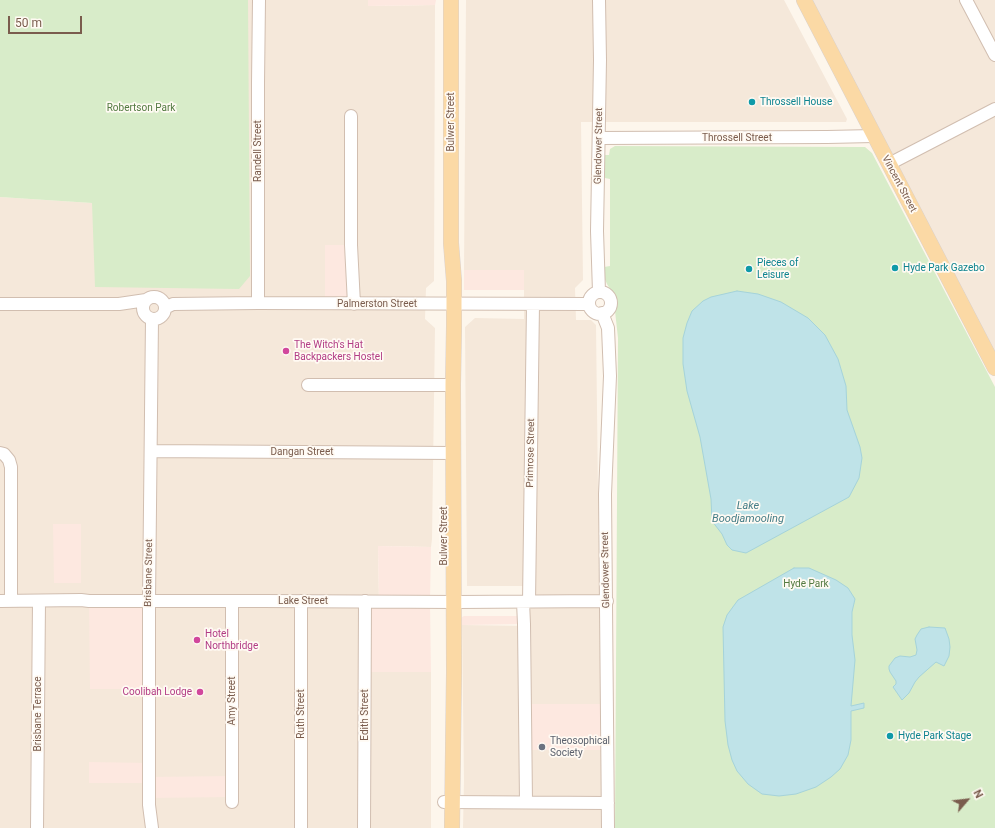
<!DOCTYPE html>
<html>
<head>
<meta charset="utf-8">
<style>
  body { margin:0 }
  #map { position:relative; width:995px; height:828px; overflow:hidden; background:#fdf6ec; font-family:Roboto,sans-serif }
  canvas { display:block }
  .north { position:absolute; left:947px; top:780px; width:40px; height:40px; -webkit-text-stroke:3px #fffaf3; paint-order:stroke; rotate:62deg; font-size:11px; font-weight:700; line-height:16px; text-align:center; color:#7a5c4d }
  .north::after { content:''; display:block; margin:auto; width:14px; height:18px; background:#7a5c4d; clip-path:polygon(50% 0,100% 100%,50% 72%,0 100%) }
  .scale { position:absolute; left:8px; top:16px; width:74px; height:18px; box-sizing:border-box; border:2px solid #7a5c4d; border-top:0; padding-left:5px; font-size:12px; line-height:14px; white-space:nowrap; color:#7a5c4d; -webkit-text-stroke:3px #fffaf3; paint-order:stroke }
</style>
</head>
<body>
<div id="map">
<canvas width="995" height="828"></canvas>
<div class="north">N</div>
<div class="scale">50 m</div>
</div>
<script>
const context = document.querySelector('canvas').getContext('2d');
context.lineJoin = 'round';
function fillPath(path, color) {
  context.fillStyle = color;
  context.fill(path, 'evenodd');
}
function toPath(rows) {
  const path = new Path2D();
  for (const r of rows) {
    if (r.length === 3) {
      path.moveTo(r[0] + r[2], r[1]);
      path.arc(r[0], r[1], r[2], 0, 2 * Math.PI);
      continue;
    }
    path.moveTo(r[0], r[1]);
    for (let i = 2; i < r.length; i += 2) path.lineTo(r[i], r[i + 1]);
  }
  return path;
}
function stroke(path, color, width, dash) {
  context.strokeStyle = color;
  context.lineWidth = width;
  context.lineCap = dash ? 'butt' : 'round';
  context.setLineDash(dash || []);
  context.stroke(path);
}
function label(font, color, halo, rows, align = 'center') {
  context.font = font + ' Roboto,sans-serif';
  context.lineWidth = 3.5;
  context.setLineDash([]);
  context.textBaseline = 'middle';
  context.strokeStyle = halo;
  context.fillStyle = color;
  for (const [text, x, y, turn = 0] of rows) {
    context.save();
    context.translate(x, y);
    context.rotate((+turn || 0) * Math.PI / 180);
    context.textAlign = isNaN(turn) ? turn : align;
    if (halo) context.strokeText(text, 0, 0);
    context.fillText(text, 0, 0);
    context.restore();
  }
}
const residential = toPath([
  [248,0,368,0,369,6,435,5,434,281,426,288,425,319,435,328,432,539,431,547,378,546,379,601,365,672,431,672,431,828,0,828,0,197,92,203],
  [466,0,784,0,847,119,846,122,581,122,583,280,575,288,576,320,591,320,596,325,602,828,463,828,464,781,462,625,530,626,530,614,523,586,467,586,465,327,475,318,524,319,524,270,464,270],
  [811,0,995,0,995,353]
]);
const commercial = toPath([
  [368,0,436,0,435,5,368,6],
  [325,245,351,245,351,298,325,299],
  [464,270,524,270,524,290,464,290],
  [53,524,81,524,81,583,54,583],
  [378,546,431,547,430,602,431,672,365,672,365,601,379,601],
  [89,601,149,601,149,689,90,689],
  [464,616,524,616,524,624,462,625,462,617],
  [525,704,607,704,608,750,525,750],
  [89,762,149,763,149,777,231,776,231,797,149,798,149,783,89,783]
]);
const green = toPath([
  [0,0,248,0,250,276,239,289,95,287,92,203,0,197],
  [615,146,859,147,865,147,872,153,995,387,995,828,615,828,618,338,615,311,616,299,607,284,601,270,604,267,610,266,610,179,605,178,603,176,605,155,609,155,610,149]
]);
const water = toPath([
  [737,291,758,294,781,302,808,318,825,335,838,359,846,386,847,410,860,447,862,458,859,478,849,497,746,553,732,550,727,545,722,534,712,521,711,499,700,437,687,391,683,364,683,338,687,323,692,311,703,301,711,297,737,291],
  [794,568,809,568,836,580,848,588,855,599,852,612,852,635,855,660,851,706,864,703,864,708,851,711,851,740,848,755,840,769,831,777,816,787,796,794,779,796,762,794,748,784,737,771,732,760,728,745,725,721,723,627,727,615,738,600,794,568],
  [929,627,945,628,949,639,950,647,949,656,944,666,936,662,919,677,915,682,909,693,902,700,893,687,896,684,896,681,890,672,889,669,889,666,895,658,900,656,910,657,916,655,917,650,915,639,917,635,921,629,929,627]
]);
const minor = toPath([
  [966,0,995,55],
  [351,116,351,245,354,304],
  [599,138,827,137,874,136],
  [889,164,995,109],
  [599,292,597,231,600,60,599,0],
  [600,303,11],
  [154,308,11],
  [258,303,258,83,259,0],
  [0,304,119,304,146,300],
  [165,308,173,304,258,303,589,304],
  [602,313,608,328,610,376,605,494,608,828],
  [308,385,453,385],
  [151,451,453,453],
  [0,453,4,454,9,460,11,467,11,601],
  [0,601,81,600,89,601,263,601,458,602,607,601],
  [232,601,232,802],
  [301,601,301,828],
  [523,602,524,624,526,802],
  [529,602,533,304],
  [444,802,608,803],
  [37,828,39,601],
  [152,828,149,805,149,601,152,319],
  [364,828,365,601]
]);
const major = toPath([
  [451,0,451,243,454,281,454,326,453,385,454,672,452,828],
  [804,0,995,368]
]);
const markers = [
  [752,102,4,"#0f9aa8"],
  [895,268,4,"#0f9aa8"],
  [749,269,4,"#0f9aa8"],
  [286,351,4,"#d1479c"],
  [197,640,4,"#d1479c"],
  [200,692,4,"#d1479c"],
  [890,736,4,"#0f9aa8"],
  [542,747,4,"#6b7280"]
];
const cultureNames = [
  ["Throssell House",760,102],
  ["Pieces of",757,263],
  ["Leisure",757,275],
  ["Hyde Park Gazebo",903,268],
  ["Hyde Park Stage",898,736]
];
const parkNames = [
  ["Robertson Park",141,108],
  ["Hyde Park",806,584]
];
const streetNames = [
  ["Bulwer Street",451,122,-90],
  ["Throssell Street",737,138],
  ["Glendower Street",599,146,-89],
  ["Randell Street",258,151,-90],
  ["Vincent Street",899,184,62],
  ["Palmerston Street",377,304],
  ["Dangan Street",302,452],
  ["Primrose Street",531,453,-89],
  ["Bulwer Street",444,536,-90],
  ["Glendower Street",606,570,-91],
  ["Brisbane Street",149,573,-89],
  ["Lake Street",303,601],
  ["Amy Street",232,701,-90],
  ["Brisbane Terrace",38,714,-90],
  ["Ruth Street",301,714,-90],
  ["Edith Street",365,715,-90]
];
const hotelNames = [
  ["The Witch's Hat",294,345],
  ["Backpackers Hostel",294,357],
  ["Hotel",205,634],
  ["Northbridge",205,646],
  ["Coolibah Lodge",192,692,"right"]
];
const worshipNames = [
  ["Theosophical",550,741],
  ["Society",550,753]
];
const waterNames = [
  ["Lake",748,506],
  ["Boodjamooling",748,519]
];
fillPath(residential, '#f5e8da');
fillPath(commercial, '#fde8e0');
fillPath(green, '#d8ecc9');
fillPath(water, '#bfe3e8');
stroke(water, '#a5d3da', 1);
stroke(minor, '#d1beb0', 14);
stroke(major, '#dad1cd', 16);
stroke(minor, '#fff', 12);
stroke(major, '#fbd9a5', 15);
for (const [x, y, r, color] of markers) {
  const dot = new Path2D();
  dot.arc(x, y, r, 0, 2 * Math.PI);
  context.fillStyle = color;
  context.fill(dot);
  stroke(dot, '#fffaf3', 1.5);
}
label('10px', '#0d838f', '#fffaf3', cultureNames, 'left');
label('10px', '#537a41', '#fffaf3', parkNames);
label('10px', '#7a5c4d', '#fffaf3', streetNames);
label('10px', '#b23c85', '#fffaf3', hotelNames, 'left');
label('10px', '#5b616d', '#fffaf3', worshipNames, 'left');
label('italic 11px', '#437c86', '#fffaf3', waterNames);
</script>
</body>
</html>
